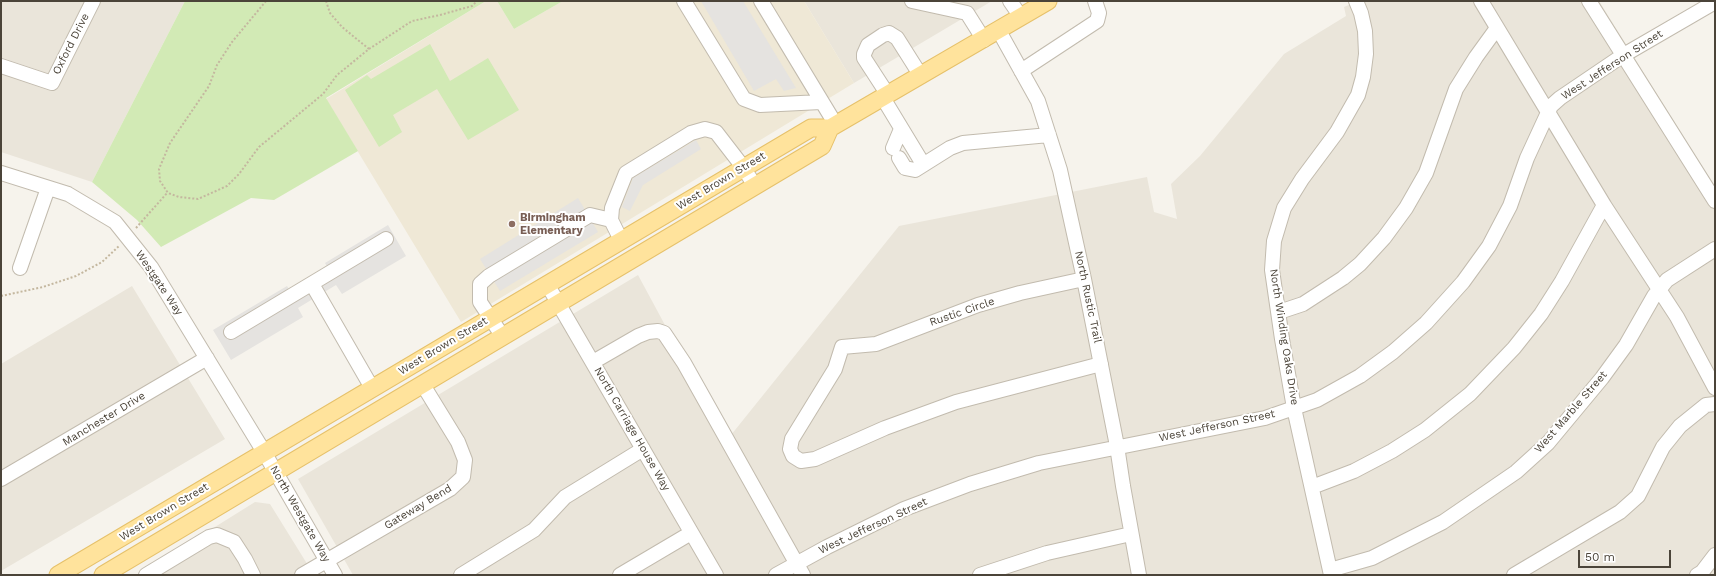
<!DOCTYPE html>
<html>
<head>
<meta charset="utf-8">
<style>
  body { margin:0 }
  #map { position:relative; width:1716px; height:576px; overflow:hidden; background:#f6f3ec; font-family:"Work Sans",sans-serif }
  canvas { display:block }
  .frame { position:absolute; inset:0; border:2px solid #4b4439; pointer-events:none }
  .scale { position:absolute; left:1578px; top:550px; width:93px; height:18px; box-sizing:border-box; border:2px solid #4b4439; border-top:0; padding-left:5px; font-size:12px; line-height:14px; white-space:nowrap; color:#4b4439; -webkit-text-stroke:3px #fff; paint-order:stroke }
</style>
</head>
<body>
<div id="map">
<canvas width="1716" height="576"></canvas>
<div class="frame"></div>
<div class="scale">50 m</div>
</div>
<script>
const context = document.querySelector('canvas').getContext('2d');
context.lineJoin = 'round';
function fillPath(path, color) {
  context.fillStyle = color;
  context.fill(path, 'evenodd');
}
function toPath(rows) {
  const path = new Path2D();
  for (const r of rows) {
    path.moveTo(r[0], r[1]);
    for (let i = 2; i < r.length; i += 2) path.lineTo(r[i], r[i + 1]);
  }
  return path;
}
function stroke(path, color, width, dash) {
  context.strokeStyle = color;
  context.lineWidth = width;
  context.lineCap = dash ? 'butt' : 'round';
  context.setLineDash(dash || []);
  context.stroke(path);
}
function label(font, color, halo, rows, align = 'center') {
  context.font = font + ' "Work Sans",sans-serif';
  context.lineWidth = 4;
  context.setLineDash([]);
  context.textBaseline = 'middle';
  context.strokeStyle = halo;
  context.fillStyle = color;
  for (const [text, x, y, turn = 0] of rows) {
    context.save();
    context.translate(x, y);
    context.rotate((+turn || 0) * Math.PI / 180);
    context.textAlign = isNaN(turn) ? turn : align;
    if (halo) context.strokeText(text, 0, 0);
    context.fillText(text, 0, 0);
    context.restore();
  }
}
const residential = toPath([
  [1,1,185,1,92,182,1,152],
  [804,1,992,1,854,83],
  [1358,1,1599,1,1715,187,1715,575,353,575,298,479,638,275,727,440,899,226,1147,177,1154,212,1177,219,1171,184,1200,156,1284,54,1346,16,1344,7],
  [132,286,225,439,1,571,1,364],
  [255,502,270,504,314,575,138,575]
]);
const education = toPath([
  [486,1,497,1,514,29,563,1,804,1,854,83,461,322,326,99]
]);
const green = toPath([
  [185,1,486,1,326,98,358,151,274,200,251,198,161,247,137,220,92,182],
  [497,1,563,1,514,29],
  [430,44,450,81,488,58,519,110,468,140,437,89,393,115,402,132,379,147,345,90,367,75,371,79]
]);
const parking = toPath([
  [701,1,743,1,796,88,784,91,776,79,754,91],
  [696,140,701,149,643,185,630,211,622,207,633,178],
  [578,198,598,232,500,291,480,259],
  [388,225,406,256,342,294,336,285,298,308,303,317,231,360,213,330,287,286,292,294,330,272,325,263]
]);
const path = toPath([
  [266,1,232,42,217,65,209,86,170,143,159,169,160,181,168,193,179,197,198,199,227,186,239,174,259,147,323,94,337,75,369,49,412,21,440,15,472,6,477,1],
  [326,1,330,13,342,27,369,49],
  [136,228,167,193],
  [1,296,43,287,76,276,102,262,119,246]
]);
const minor = toPath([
  [684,1,744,99,760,105,821,102],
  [761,1,836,125],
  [912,1,967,13,984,40],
  [1010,1,1021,17],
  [1589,1,1715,201],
  [999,31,1038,101,1060,170,1084,279,1117,446,1123,486,1139,575],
  [1,66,52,83,93,1],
  [1021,71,1097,21,1099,13,1095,1],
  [888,95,864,58,864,54,868,45,883,35,889,33,897,38,921,76],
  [883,98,923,164],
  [893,148,901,129],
  [899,158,905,168,915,170,950,148,963,143,1049,135],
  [1,173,68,194,115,222,151,267,264,452,335,575],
  [1604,205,1677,317,1715,388],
  [621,240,611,220,612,208,626,173,691,133,705,129,716,132,743,167,755,186],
  [20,268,48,188],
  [1084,279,1020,293,978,305,876,344,842,347,835,369,792,439,790,449,793,456,801,461,815,459,885,428,956,402,1101,364],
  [312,284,372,388],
  [547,284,716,575],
  [1279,312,1303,304,1343,278,1360,264,1384,238,1406,208,1426,173,1456,89,1476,57,1497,28],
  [231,332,386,239],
  [503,337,480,302,480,284,489,276,590,215,611,220],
  [593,362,638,336,648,332,658,331,664,333,684,363,803,575],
  [1,479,207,358],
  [1312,487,1354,471,1392,451,1425,430,1470,394,1514,348,1541,314,1562,281,1604,205,1481,1],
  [1330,570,1372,558,1443,522,1516,472,1548,443,1602,378,1626,345,1654,296,1667,280,1715,249],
  [146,575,209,537,217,535,234,542,245,559,253,575],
  [302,575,450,489,463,477,465,460,458,442,423,385],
  [461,575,534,530,565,497,643,449],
  [620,575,691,533],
  [776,575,827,547,904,509,970,484,1039,463,1265,418,1317,400,1360,376,1393,352,1426,323,1463,282,1489,246,1510,206,1527,158,1551,106,1560,98,1622,56,1715,2],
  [980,575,1047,553,1131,534],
  [1331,575,1294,408,1282,339,1272,270,1274,241,1284,208,1302,179,1337,132,1358,95,1363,77,1366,54,1365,31,1361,13,1356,1],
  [1514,575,1620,512,1638,496,1663,447,1680,426,1706,405,1715,404],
  [1697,575,1702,572,1715,555]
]);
const major = toPath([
  [58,575,811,128,830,128,1048,1],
  [103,575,822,146,830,128]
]);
const markers = [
  [512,224,4,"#8d6e63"]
];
const streetNames = [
  ["Oxford Drive",71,44,-63],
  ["West Jefferson Street",1612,65,-33],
  ["West Brown Street",721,181,-31],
  ["Westgate Way",159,283,56],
  ["North Rustic Trail",1088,297,78],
  ["Rustic Circle",962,312,-19],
  ["North Winding Oaks Drive",1284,337,81],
  ["West Brown Street",443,346,-31],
  ["West Marble Street",1571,412,-49],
  ["Manchester Drive",104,419,-31],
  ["West Jefferson Street",1217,426,-12],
  ["North Carriage House Way",632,429,60],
  ["Gateway Bend",418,507,-31],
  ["West Brown Street",164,512,-31],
  ["North Westgate Way",300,514,60],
  ["West Jefferson Street",873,526,-25]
];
const educationNames = [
  ["Birmingham",520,218],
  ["Elementary",520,231]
];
fillPath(residential, '#eae5da');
fillPath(education, '#efe8d6');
fillPath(green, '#d2eab5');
fillPath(parking, '#e5e3e0');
stroke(minor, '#c2bbae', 16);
stroke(major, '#e6c16a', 19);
stroke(path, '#c4b79f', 2, [2, 2]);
stroke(minor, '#fff', 14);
stroke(major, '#ffe39c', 17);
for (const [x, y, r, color] of markers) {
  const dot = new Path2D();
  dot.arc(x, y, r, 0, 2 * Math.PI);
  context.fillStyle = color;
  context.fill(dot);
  stroke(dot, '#fff', 1.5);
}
label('11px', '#4b4439', '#fff', streetNames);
label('bold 11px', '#785e54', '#fff', educationNames, 'left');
</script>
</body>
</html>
